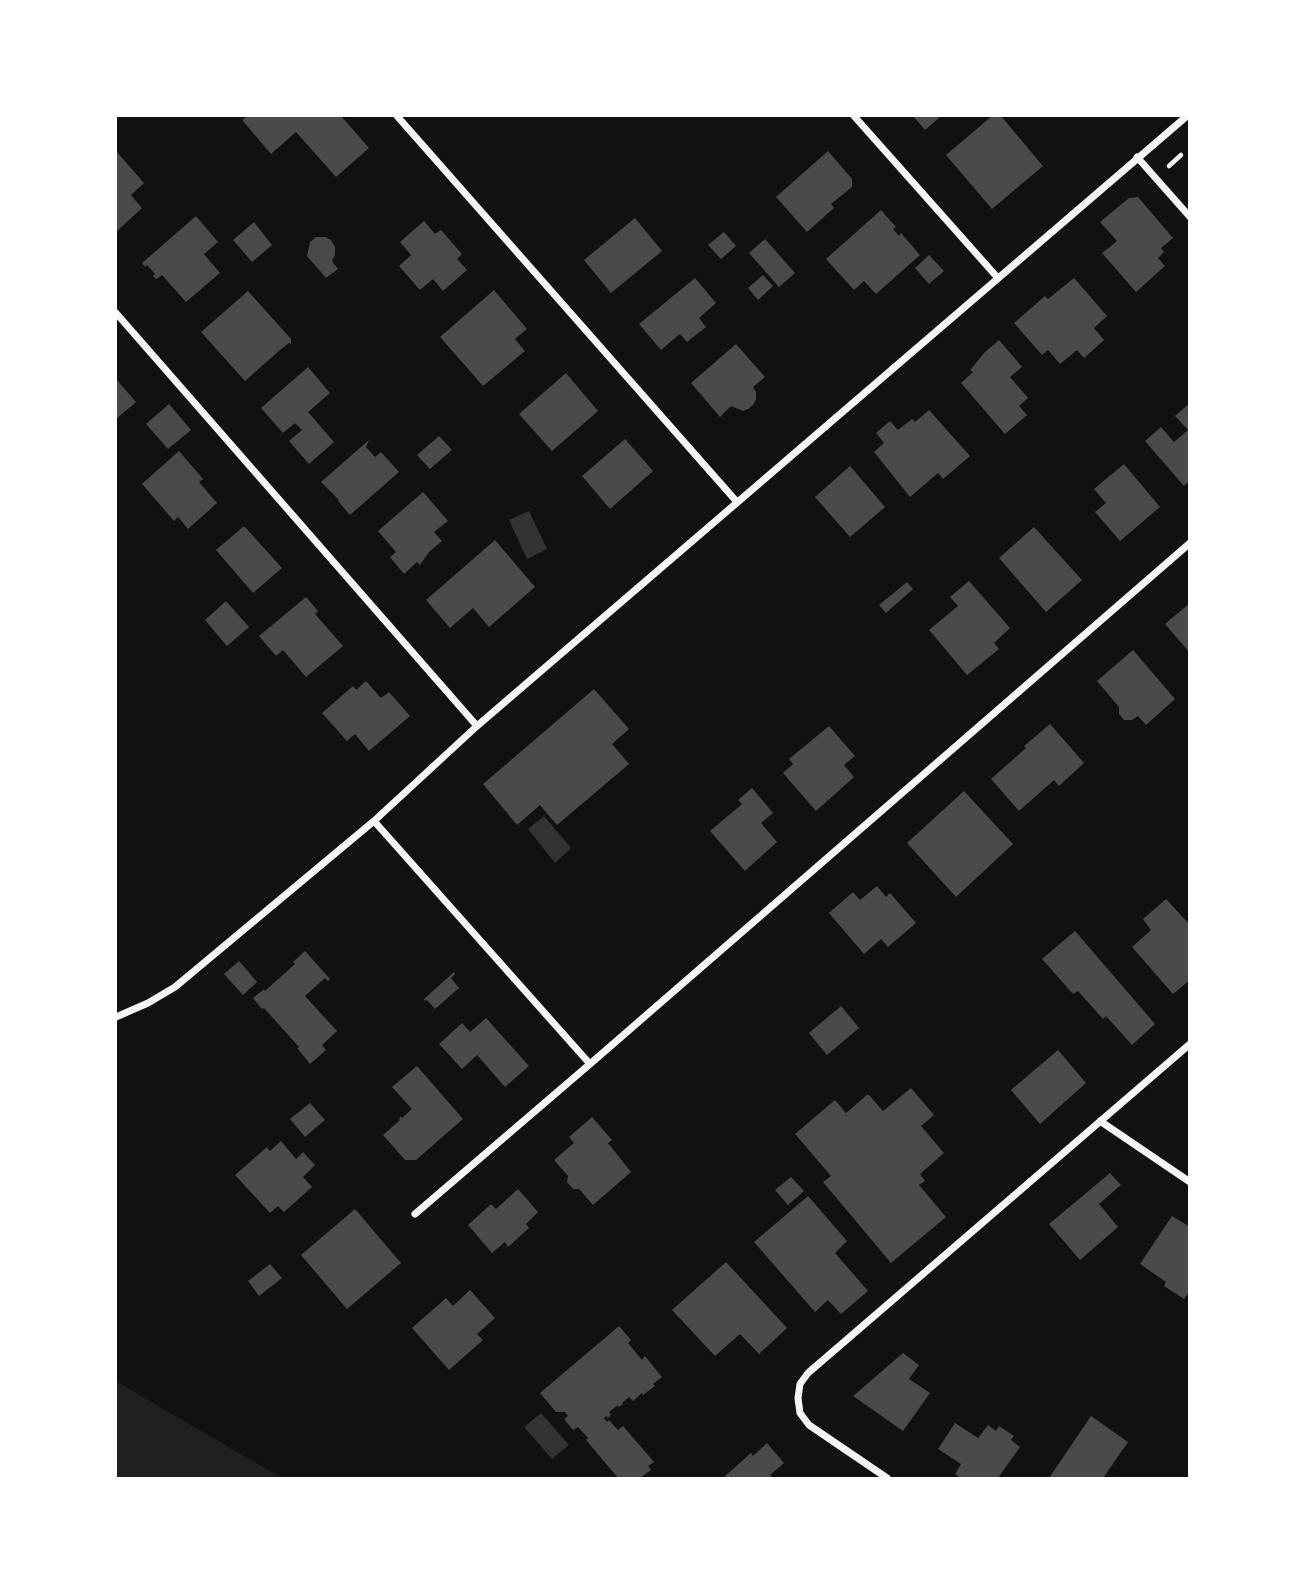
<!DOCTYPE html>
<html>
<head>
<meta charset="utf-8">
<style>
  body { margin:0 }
  #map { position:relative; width:1305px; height:1594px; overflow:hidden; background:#111; font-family:"DM Sans",sans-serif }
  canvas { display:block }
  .frame { position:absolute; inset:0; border:117px solid #fff; pointer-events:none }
</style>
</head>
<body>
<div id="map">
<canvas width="1305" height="1594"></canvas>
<div class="frame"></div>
</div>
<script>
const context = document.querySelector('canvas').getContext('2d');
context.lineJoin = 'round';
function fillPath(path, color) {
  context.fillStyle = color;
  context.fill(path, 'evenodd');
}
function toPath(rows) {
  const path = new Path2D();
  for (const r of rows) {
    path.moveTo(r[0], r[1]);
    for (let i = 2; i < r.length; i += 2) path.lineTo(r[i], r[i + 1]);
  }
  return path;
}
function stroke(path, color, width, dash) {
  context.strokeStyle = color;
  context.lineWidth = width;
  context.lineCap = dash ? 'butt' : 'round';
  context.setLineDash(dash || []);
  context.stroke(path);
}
const green = toPath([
  [116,1381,242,1455,283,1478,116,1478]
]);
const water = toPath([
  [529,511,547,549,527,559,509,520],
  [544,816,571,848,555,863,528,829],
  [541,1413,569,1445,552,1459,524,1427]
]);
const building = toPath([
  [248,116,341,116,369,148,336,177,296,132,271,154,242,120],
  [913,116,941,116,925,130],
  [992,116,1001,116,1043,166,992,209,946,155],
  [116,151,144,183,131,195,142,208,116,232],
  [828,151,852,179,852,187,831,204,834,208,807,232,776,197],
  [1138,197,1173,238,1161,248,1164,252,1158,258,1165,266,1136,292,1102,253,1117,241,1100,222,1129,198],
  [881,210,896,227,893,229,899,236,901,233,920,255,876,294,864,281,854,290,826,259],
  [196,216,218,242,204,254,220,273,186,302,162,275,156,279,153,276,155,274,147,265,145,267,142,263],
  [635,218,662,251,611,293,584,260],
  [424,221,435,234,441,230,462,254,457,259,467,270,443,291,433,279,420,290,399,266,411,255,400,242],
  [254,222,272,245,252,262,233,240],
  [724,232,736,246,721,259,708,245],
  [316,237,325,237,331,240,335,247,335,255,332,261,338,269,326,278,307,256,310,242],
  [765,239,795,273,779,287,749,253],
  [929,255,944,271,929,284,915,268],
  [763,275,773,286,758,300,748,288],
  [695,278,716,303,699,318,706,327,687,342,680,334,661,350,639,324],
  [1074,278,1107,316,1094,328,1104,340,1084,358,1077,350,1060,364,1048,350,1042,355,1014,323,1045,296,1048,299],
  [494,290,527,329,515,339,525,351,483,386,440,337],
  [248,291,291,339,291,344,289,343,280,350,245,381,201,332],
  [999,340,1022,367,1010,377,1028,398,1019,406,1027,415,1005,434,961,383,973,372,970,370,985,352],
  [736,344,765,377,753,387,756,392,756,399,754,404,748,409,743,411,731,406,720,417,691,383],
  [308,367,330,393,308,412,334,442,309,464,289,441,302,430,295,423,283,433,261,408],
  [566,373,598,411,552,451,519,414],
  [116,379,136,402,116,419],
  [1190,403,1190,481,1184,486,1145,441,1161,427,1174,442,1188,430,1175,416],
  [169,404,191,430,168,449,146,424],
  [929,410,970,456,943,479,938,473,910,497,874,452,884,443,876,433,890,421,898,430,912,419,915,422],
  [439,436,452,450,430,469,417,455],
  [625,439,653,471,610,509,582,476],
  [369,440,366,447,375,457,381,452,399,472,350,515,338,501,339,500,321,482],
  [179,451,203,479,199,482,217,503,188,529,178,517,174,521,142,484],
  [1124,464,1160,507,1120,541,1095,512,1106,503,1094,489],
  [850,466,885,507,850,537,815,497],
  [423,492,448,521,434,532,442,541,429,552,420,565,417,562,404,574,390,557,396,552,378,531],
  [244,526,282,568,253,593,216,550],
  [1034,527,1082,580,1046,612,999,558],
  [495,540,535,587,489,627,473,608,450,628,426,600],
  [969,581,1010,628,994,643,999,649,967,675,929,630,958,606,950,597],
  [907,582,913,589,886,613,879,605],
  [306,597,318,611,315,614,343,646,306,677,283,650,276,656,259,636],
  [226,601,249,627,227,646,205,620],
  [1190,603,1190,653,1165,624],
  [1133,650,1175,699,1146,725,1138,716,1132,720,1124,720,1119,714,1119,707,1097,681],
  [366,681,381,698,389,692,410,716,369,751,355,734,347,741,322,713,353,686,356,690],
  [594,689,629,729,612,744,629,764,557,825,540,805,517,825,483,784],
  [1050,724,1084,763,1059,786,1054,780,1019,811,991,779,1026,748,1024,746],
  [829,726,855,756,844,765,854,777,816,811,783,773,793,764,789,759],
  [752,788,773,813,761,823,777,842,745,871,710,831,742,804,738,800],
  [964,791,1013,844,956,897,907,843],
  [877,886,886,897,890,893,916,923,888,947,881,939,864,954,829,913,853,892,860,900],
  [1166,899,1190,925,1190,980,1173,994,1132,947,1151,930,1143,919],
  [1075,931,1155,1024,1132,1045,1106,1016,1103,1019,1078,991,1073,994,1042,959],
  [305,951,330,979,328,981,325,978,305,996,337,1031,322,1045,326,1050,310,1064,297,1048,299,1047,264,1008,262,1009,253,998,264,989,265,991,295,964,293,962],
  [239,961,257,982,243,995,224,974],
  [454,972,455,974,451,978,459,988,435,1009,427,1000,425,1001,424,999],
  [841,1006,859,1028,827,1055,809,1033],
  [486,1018,529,1066,505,1087,477,1055,462,1069,439,1044,462,1023,470,1032],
  [1058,1050,1086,1083,1040,1124,1011,1090],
  [417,1066,463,1119,416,1160,405,1160,383,1135,400,1120,399,1119,401,1116,402,1118,412,1109,392,1087],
  [911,1088,934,1115,921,1126,944,1153,920,1174,925,1181,919,1185,946,1217,891,1263,823,1182,831,1176,795,1134,835,1100,846,1113,868,1094,883,1111],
  [310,1103,325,1120,305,1137,290,1119],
  [592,1117,612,1140,608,1143,631,1172,593,1205,579,1189,573,1189,567,1182,568,1176,554,1160,574,1143,569,1137],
  [281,1141,296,1159,303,1152,315,1165,303,1177,312,1187,284,1212,278,1206,270,1213,235,1175,267,1147,270,1151],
  [1110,1173,1121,1185,1099,1204,1118,1227,1080,1260,1049,1224],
  [791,1177,804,1191,788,1205,775,1190],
  [518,1189,538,1212,526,1224,529,1228,508,1247,505,1242,492,1253,468,1225,491,1204,496,1209],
  [808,1196,847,1241,835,1253,868,1291,841,1314,828,1300,815,1312,754,1242],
  [355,1209,401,1263,347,1309,301,1255],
  [1172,1216,1190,1227,1190,1291,1184,1299,1164,1286,1166,1282,1140,1264],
  [726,1262,787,1328,759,1354,740,1334,715,1356,672,1310],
  [270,1264,282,1278,259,1296,248,1281],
  [470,1290,495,1318,477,1334,483,1340,449,1370,412,1328,446,1298,453,1306],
  [619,1326,631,1340,628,1343,642,1360,645,1356,662,1377,653,1384,655,1386,643,1395,642,1393,633,1401,629,1397,622,1403,623,1404,619,1407,618,1405,609,1412,611,1415,608,1418,606,1416,604,1418,607,1422,609,1420,618,1430,623,1426,654,1462,648,1466,651,1470,640,1478,618,1478,586,1440,588,1438,578,1427,573,1430,564,1419,568,1416,565,1412,556,1412,540,1393],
  [903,1353,919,1365,909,1379,930,1393,903,1431,853,1396],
  [1091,1416,1128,1442,1103,1478,1049,1478],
  [955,1423,978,1438,988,1425,996,1431,999,1426,1014,1436,1011,1440,1020,1447,998,1478,961,1478,955,1474,961,1464,938,1449],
  [767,1443,784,1463,770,1475,773,1478,723,1478,751,1453,753,1456]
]);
const path = toPath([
  [1169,166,1181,155]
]);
const minor = toPath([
  [397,116,737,502],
  [854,116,997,277],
  [1137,157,1190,217],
  [116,313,477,726],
  [116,1017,148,1003,175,987,374,821],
  [590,1064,374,821,477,726,1187,116],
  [1100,1121,1190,1182],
  [415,1214,590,1064,1190,543],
  [887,1478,809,1425,800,1413,798,1398,800,1384,808,1373,1190,1044]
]);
fillPath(green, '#202020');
fillPath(water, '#333');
fillPath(building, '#4a4a4a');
stroke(path, '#f5f5f5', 4.5);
stroke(minor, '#f5f5f5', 7);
</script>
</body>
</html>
